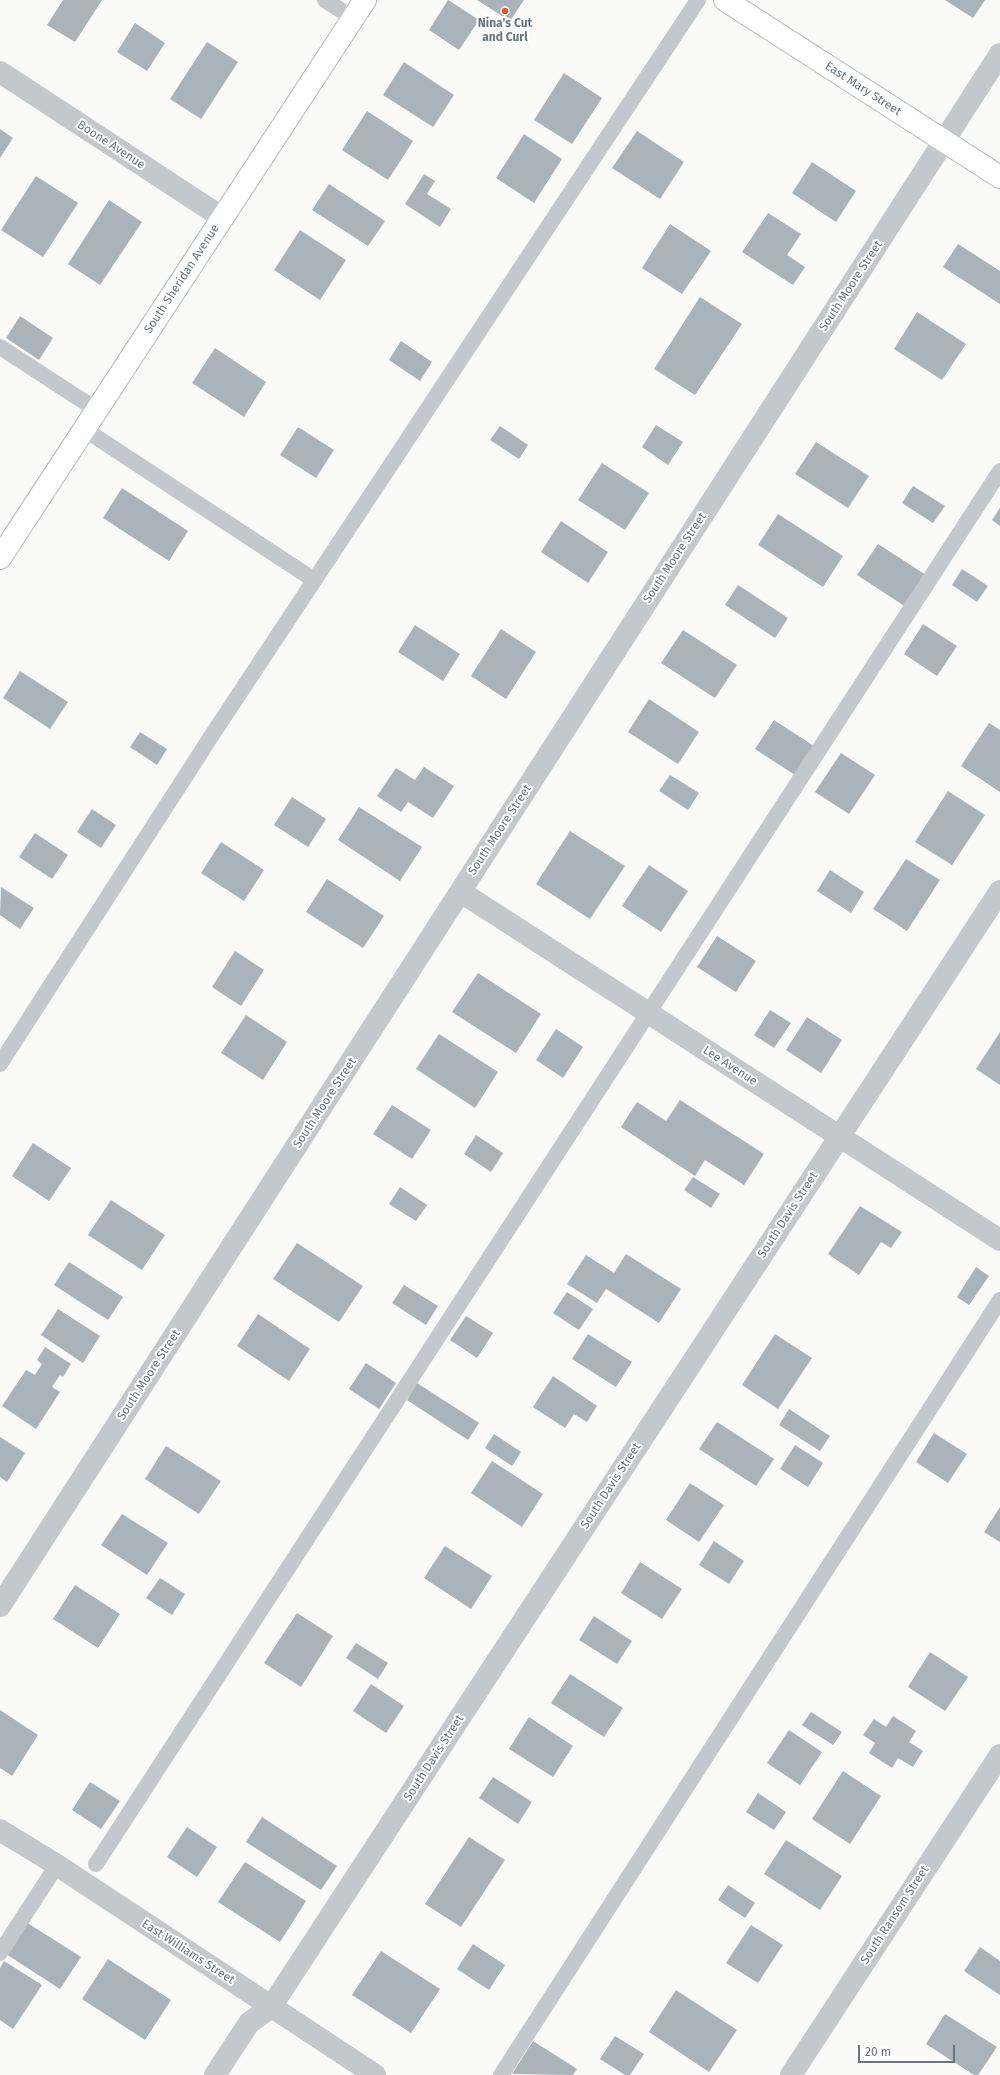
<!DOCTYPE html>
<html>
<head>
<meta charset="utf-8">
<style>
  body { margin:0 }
  #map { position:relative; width:1000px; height:2075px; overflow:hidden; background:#fafaf8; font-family:"Fira Sans",sans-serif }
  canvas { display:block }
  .scale { position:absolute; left:858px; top:2045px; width:97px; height:18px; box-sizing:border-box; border:2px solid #657683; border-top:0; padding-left:5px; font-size:12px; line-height:14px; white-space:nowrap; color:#657683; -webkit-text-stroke:3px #fff; paint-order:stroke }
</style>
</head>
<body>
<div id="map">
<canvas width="1000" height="2075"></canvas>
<div class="scale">20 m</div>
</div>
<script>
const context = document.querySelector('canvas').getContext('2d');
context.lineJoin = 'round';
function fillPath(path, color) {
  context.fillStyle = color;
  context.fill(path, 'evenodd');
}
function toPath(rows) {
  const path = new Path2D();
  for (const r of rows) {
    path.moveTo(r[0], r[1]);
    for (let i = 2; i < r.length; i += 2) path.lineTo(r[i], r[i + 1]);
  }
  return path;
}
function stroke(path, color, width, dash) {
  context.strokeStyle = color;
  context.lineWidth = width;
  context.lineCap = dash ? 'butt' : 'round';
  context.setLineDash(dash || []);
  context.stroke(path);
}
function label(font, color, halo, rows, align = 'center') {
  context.font = font + ' "Fira Sans",sans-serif';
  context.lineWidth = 4;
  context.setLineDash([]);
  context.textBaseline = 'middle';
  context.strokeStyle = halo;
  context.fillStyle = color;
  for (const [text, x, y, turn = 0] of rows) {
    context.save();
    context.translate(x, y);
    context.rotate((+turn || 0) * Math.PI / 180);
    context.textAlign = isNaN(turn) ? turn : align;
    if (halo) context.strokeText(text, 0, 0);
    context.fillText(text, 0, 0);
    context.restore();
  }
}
const building = toPath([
  [63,0,102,0,75,42,47,25],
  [448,0,479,20,459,50,429,30],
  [477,0,524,0,510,21],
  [945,0,985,0,973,18],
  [135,23,165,43,147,71,117,52],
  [207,42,238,62,201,119,170,99],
  [404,62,454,95,433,127,383,95],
  [564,73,602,98,572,144,534,120],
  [367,111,413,141,388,180,342,150],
  [0,129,13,138,0,158],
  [637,131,684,162,660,199,612,168],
  [524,134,562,159,534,203,496,178],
  [812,162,856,191,836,222,792,193],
  [424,174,435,181,427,194,451,209,440,227,405,204],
  [36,176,78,203,43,257,1,230],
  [329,184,385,221,368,246,312,210],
  [109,200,142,222,100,285,68,264],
  [768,213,801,234,787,255,805,267,793,285,742,252],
  [670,224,711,251,682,294,642,268],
  [300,230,346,260,320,300,274,270],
  [958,244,1000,271,1000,304,943,267],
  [700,297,742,324,695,395,654,369],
  [917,312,966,344,942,380,894,349],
  [20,316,53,338,39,360,6,338],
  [401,341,432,362,420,381,389,360],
  [215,348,266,382,244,417,192,383],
  [656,425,683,442,668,465,642,447],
  [500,426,528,445,519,459,490,440],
  [298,427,334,450,316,478,280,455],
  [816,442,869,476,848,508,795,474],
  [602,463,649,493,625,530,578,500],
  [913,486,945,506,933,523,902,503],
  [122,488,188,531,169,561,103,518],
  [1000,508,1000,526,992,520],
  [778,514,843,556,823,587,758,545],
  [561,521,608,552,588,583,541,552],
  [878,544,926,575,906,607,857,575],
  [962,569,988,586,977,602,952,585],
  [738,585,788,618,775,638,725,605],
  [923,624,957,646,937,676,904,654],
  [415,625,460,654,443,681,398,652],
  [501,629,536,652,506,699,471,676],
  [683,630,737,665,715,698,661,663],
  [20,671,68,702,50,729,3,698],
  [649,699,699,732,678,764,628,732],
  [774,720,814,746,795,775,755,749],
  [989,723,1000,730,1000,792,961,766],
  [140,732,167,749,157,765,130,747],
  [841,753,875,775,849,814,815,792],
  [424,767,454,786,433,818,408,802,401,812,377,796,396,768,415,780],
  [670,775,699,793,688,810,659,791],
  [948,791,985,815,952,865,915,842],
  [292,797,326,819,308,847,274,825],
  [359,807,422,847,400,881,338,840],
  [92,809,116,825,101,848,77,832],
  [570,831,625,866,590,919,536,884],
  [35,833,68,855,52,879,19,857],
  [221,842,264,870,244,901,201,873],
  [906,859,940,880,907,931,873,909],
  [649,865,688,891,661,932,622,906],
  [830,870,864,892,851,913,817,891],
  [327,879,384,916,363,948,306,912],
  [1,887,34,908,20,929,0,915],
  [717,936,756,961,736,992,697,967],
  [235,951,264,970,241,1006,212,987],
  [478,973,541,1014,516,1053,452,1012],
  [770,1010,791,1023,774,1048,754,1035],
  [246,1015,287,1042,263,1080,221,1053],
  [807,1017,842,1040,821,1073,786,1050],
  [556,1029,583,1047,563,1078,536,1060],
  [1000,1032,1000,1085,976,1069],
  [439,1034,498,1072,475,1108,416,1069],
  [680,1100,764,1154,744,1185,705,1160,695,1176,621,1127,637,1102,666,1121],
  [392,1105,431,1130,412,1159,373,1134],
  [476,1135,503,1153,491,1172,464,1154],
  [33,1143,71,1168,49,1201,12,1176],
  [693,1177,720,1194,711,1208,684,1190],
  [400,1187,427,1205,416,1221,389,1204],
  [111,1200,165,1235,142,1270,88,1235],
  [860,1206,902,1232,891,1248,881,1242,859,1275,828,1254],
  [297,1243,363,1286,339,1322,273,1279],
  [626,1254,681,1289,659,1323,606,1289,597,1303,567,1284,586,1255,614,1273],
  [69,1262,123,1297,108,1320,54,1285],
  [976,1267,989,1276,969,1305,957,1297],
  [404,1285,438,1306,426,1325,392,1303],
  [567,1292,593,1309,579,1330,553,1313],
  [58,1309,100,1336,83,1363,41,1335],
  [258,1314,310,1349,289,1381,237,1346],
  [466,1316,493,1333,477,1358,450,1340],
  [588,1334,632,1362,616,1387,572,1359],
  [775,1334,812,1358,778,1409,742,1385],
  [45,1347,71,1364,63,1377,60,1375,52,1387,60,1392,36,1429,2,1406,26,1370,35,1375,42,1364,37,1360],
  [366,1363,396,1383,379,1409,349,1389],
  [553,1376,597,1406,587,1422,574,1414,565,1428,533,1407],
  [417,1383,479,1423,468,1440,407,1400],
  [789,1409,830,1436,820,1451,779,1425],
  [717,1422,774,1459,756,1486,699,1449],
  [934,1433,967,1454,948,1483,916,1462],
  [494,1434,521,1452,512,1466,485,1448],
  [0,1437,25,1453,7,1482,0,1477],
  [795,1445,823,1463,808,1487,780,1469],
  [166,1446,221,1481,199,1514,145,1479],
  [492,1461,543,1494,522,1527,471,1493],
  [690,1483,724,1505,699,1542,666,1520],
  [1000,1507,1000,1542,984,1532],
  [122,1514,168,1543,147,1575,101,1545],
  [714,1541,744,1561,729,1584,699,1565],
  [445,1546,492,1576,471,1609,424,1578],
  [640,1562,682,1589,662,1619,621,1593],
  [160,1578,185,1594,172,1615,146,1598],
  [75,1585,120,1614,98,1648,53,1619],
  [297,1613,333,1636,301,1687,264,1663],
  [594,1616,632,1641,617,1664,579,1640],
  [356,1643,388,1663,378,1679,346,1658],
  [930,1652,968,1677,945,1711,908,1687],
  [570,1674,623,1708,604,1737,551,1703],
  [371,1684,404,1706,386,1733,353,1711],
  [0,1710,38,1735,12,1776,0,1768],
  [811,1712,842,1732,833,1745,802,1725],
  [893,1716,916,1731,909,1742,923,1751,913,1767,898,1758,892,1768,869,1753,875,1743,863,1735,874,1719,886,1727],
  [529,1717,573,1746,553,1777,509,1749],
  [789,1730,822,1752,800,1785,767,1763],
  [843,1771,881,1796,850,1844,812,1819],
  [493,1777,532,1802,518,1824,479,1798],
  [90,1782,120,1801,101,1829,72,1810],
  [758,1793,786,1812,774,1830,746,1812],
  [262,1817,337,1866,321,1890,246,1842],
  [187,1827,217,1847,197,1877,167,1857],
  [469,1837,505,1860,461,1927,425,1904],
  [786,1840,842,1876,820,1910,764,1874],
  [245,1862,306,1901,280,1942,218,1902],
  [728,1885,755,1903,745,1918,718,1900],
  [26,1922,81,1957,60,1989,6,1954],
  [751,1925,783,1945,758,1983,726,1963],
  [473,1944,505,1965,489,1990,457,1969],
  [980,1947,1000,1961,1000,1995,964,1971],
  [381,1951,440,1989,411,2033,352,1995],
  [108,1959,171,2000,145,2040,82,1999],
  [4,1961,42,1985,13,2029,0,2020,0,1968],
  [676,1990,737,2030,709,2072,649,2032],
  [945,2014,997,2047,978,2075,974,2075,926,2044],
  [615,2036,644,2054,630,2075,625,2075,600,2059],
  [533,2041,577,2069,573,2075,512,2074]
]);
const lane = toPath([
  [325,0,353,18],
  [0,347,97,410],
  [84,429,314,580],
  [0,1064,214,732,698,0],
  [96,1864,1000,471],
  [0,1953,57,1865],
  [501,2075,1000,1300]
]);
const street = toPath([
  [0,72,223,218],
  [461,892,1000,1240],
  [0,1606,1000,54],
  [0,1830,57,1865,375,2075],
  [215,2075,249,2023,271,2007,1000,891],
  [791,2075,1000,1755]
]);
const secondary = toPath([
  [725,0,1000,177],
  [0,558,365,0]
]);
const markers = [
  [505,11,4,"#e4572e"]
];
const poiNames = [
  ["Nina's Cut",505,24],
  ["and Curl",505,38]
];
const streetNames = [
  ["East Mary Street",863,89,33],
  ["Boone Avenue",111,145,33],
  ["South Sheridan Avenue",182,279,-57],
  ["South Moore Street",851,286,-57],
  ["South Moore Street",675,558,-57],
  ["South Moore Street",500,830,-57],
  ["Lee Avenue",730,1066,33],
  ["South Moore Street",325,1103,-57],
  ["South Davis Street",788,1215,-57],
  ["South Moore Street",149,1375,-57],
  ["South Davis Street",611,1486,-57],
  ["South Davis Street",434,1758,-57],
  ["South Ransom Street",895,1915,-57],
  ["East Williams Street",188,1952,33]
];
fillPath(building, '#aab3b9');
stroke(secondary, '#b3babf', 24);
stroke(lane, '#c3c8cc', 16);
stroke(street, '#c3c8cc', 22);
stroke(secondary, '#fff', 22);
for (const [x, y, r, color] of markers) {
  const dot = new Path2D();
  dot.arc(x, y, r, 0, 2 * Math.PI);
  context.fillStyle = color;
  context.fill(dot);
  stroke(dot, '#fff', 1.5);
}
label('bold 12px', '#657683', '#fff', poiNames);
label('12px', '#657683', '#fff', streetNames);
</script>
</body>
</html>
